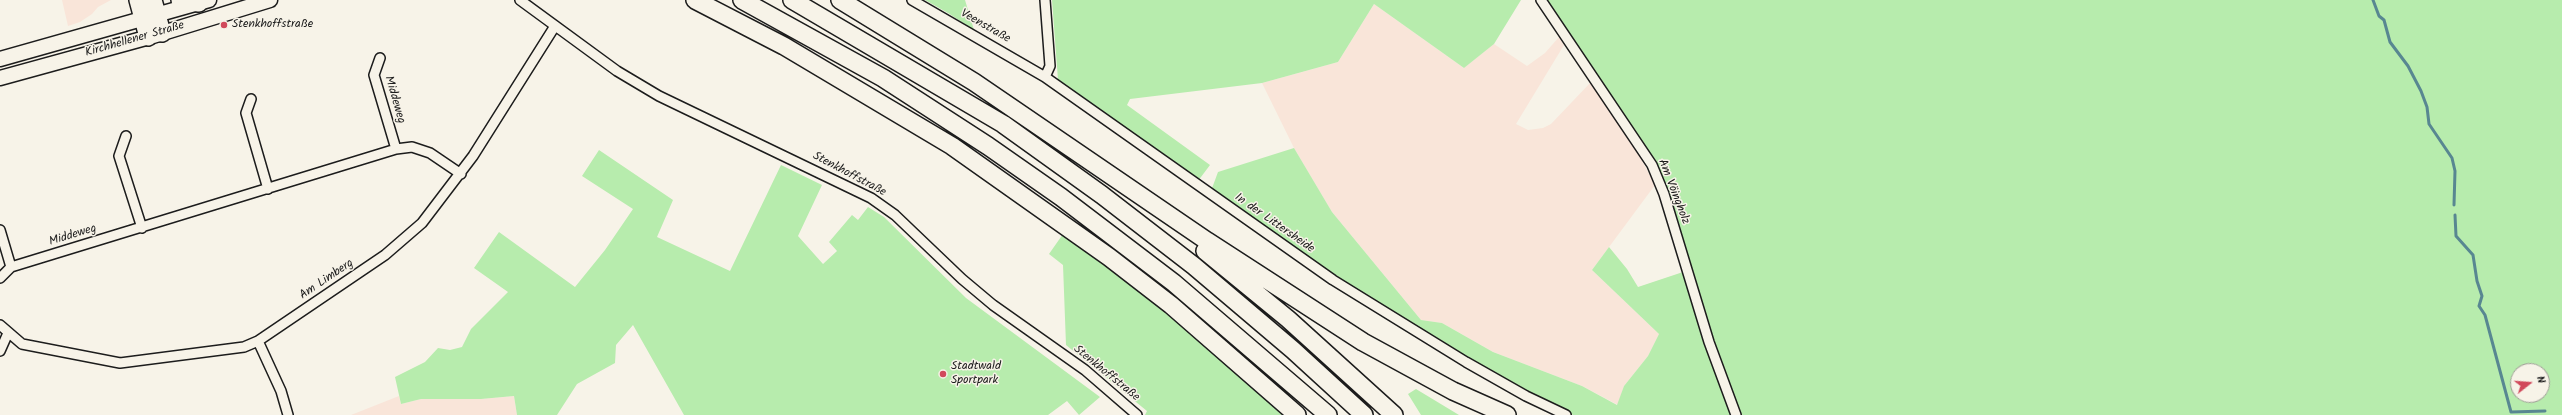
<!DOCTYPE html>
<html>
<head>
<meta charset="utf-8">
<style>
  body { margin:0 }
  #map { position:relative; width:2562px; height:415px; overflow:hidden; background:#f7f3e8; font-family:Kalam,sans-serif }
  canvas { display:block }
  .north { position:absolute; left:2510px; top:363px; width:40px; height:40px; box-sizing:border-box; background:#f7f3e8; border:1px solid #9f9d96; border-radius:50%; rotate:73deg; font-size:11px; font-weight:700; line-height:16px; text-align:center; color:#1c1c1c }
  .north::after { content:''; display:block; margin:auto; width:14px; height:18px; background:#d1495b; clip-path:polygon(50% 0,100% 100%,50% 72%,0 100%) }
</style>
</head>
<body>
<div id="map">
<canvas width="2562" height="415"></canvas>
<div class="north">N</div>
</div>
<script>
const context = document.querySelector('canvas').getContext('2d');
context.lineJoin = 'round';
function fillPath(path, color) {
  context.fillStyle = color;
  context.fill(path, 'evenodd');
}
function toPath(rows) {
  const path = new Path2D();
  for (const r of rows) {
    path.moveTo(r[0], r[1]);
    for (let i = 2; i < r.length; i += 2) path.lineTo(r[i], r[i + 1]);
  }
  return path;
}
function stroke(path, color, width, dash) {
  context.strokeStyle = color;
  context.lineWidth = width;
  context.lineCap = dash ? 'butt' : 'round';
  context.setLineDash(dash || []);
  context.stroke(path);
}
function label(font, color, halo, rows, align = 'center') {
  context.font = font + ' Kalam,sans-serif';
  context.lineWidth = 3;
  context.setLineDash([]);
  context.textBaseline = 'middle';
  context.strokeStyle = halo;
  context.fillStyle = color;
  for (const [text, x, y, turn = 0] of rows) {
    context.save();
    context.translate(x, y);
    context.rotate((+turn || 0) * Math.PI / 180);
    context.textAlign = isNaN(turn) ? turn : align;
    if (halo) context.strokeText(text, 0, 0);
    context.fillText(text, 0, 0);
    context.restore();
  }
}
const built = toPath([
  [62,0,111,0,98,7,92,14,80,22,68,26],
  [1374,4,1464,68,1494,44,1527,66,1545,53,1559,37,1564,45,1516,124,1528,130,1543,128,1551,124,1591,82,1640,157,1655,185,1592,270,1659,334,1648,356,1624,386,1618,405,1582,386,1493,352,1442,323,1421,320,1332,212,1294,148,1262,83,1338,62],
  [399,396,401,404,421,399,481,399,514,396,517,415,351,415]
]);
const green = toPath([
  [925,0,965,0,974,30,948,13],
  [1052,0,1521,0,1494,44,1464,68,1374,4,1338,62,1262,83,1130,99,1127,105,1210,165,1198,181,1058,80],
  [1541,0,2562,0,2562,415,1736,415,1652,165],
  [2518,371,2542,371,2542,395,2518,395],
  [1294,148,1332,212,1421,320,1442,323,1493,352,1582,386,1617,405,1624,386,1648,356,1659,334,1592,270,1609,247,1627,269,1638,287,1683,272,1731,415,1573,415,1521,390,1387,312,1211,191,1218,172],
  [599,150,673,200,657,237,730,271,781,165,822,185,798,236,823,264,837,251,829,242,852,215,858,220,868,207,884,217,966,298,1100,397,1079,415,1067,401,1048,415,684,415,633,325,616,345,615,363,577,384,557,415,517,415,514,396,481,399,421,399,401,404,395,377,425,362,438,348,450,350,462,347,471,329,508,292,474,268,499,232,575,287,605,250,633,209,582,176],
  [1063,234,1155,304,1241,376,1282,415,1145,415,1147,411,1066,345,1063,265,1049,254],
  [1416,389,1459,415,1421,415,1408,394]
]);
const stream = toPath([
  [2373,0,2379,16,2384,20,2390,42,2408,66,2421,91,2427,107,2429,124,2452,158,2455,171,2454,205],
  [2455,215,2456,236,2473,255,2477,281,2482,296,2479,306,2485,315,2511,412,2545,411]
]);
const minor = toPath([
  [520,0,617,71,659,96,871,198,895,215,962,279,993,305,1085,370,1137,415],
  [912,0,1045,77,1333,280,1466,362,1526,396,1566,415],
  [1541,0,1652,165,1664,194,1709,342,1736,415],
  [380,58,374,75,396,149],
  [1045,77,1050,66,1045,0],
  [251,99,246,113,268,189],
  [126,136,119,156,142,228],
  [0,230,11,267],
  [0,278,11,267,396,149,412,147,430,153,461,174],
  [0,325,22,344,120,363,244,347,258,341,385,255,422,223,473,156,555,26],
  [258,341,281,391,288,415],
  [0,351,8,333]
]);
const primary = toPath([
  [0,59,209,0],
  [0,78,153,36,270,0]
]);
const motorway = toPath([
  [138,0,148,37],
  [153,0,162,33],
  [180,0,199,3],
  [695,0,784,46,952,146,1109,257,1171,305,1297,415],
  [742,0,883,78,988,146,1061,197,1174,283,1328,415],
  [792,0,1003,124,1102,195,1194,266,1293,350,1364,415],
  [840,0,974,82,1207,241,1363,342,1453,391,1507,415],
  [1205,251,1288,319,1394,415]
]);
const markers = [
  [224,25,4,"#d1495b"],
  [943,374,4,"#d1495b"]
];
const poiNames = [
  ["Stenkhoffstraße",232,25],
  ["Stadtwald",951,367],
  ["Sportpark",951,381]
];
const streetNames = [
  ["Veenstraße",985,27,30],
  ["Kirchhellener Straße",135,40,-16],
  ["Middeweg",394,100,74],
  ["Stenkhoffstraße",849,175,28],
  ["Am Vöingholz",1673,192,69],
  ["In der Littersheide",1274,224,35],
  ["Middeweg",73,236,-17],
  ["Am Limberg",327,280,-34],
  ["Stenkhoffstraße",1106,374,39]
];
fillPath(built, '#f9e5d9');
fillPath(green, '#b7ecad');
stroke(stream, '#588791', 3);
stroke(minor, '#1c1c1c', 12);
stroke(primary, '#1c1c1c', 17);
stroke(motorway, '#1c1c1c', 20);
stroke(minor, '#f7f3e8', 9);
stroke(primary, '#f7f3e8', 14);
stroke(motorway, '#f7f3e8', 17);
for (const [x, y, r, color] of markers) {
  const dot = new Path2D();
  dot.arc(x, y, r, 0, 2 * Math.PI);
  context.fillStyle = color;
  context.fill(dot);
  stroke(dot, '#f7f3e8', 1.5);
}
label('12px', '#1c1c1c', '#f7f3e8', poiNames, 'left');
label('12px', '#1c1c1c', '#f7f3e8', streetNames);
</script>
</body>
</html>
